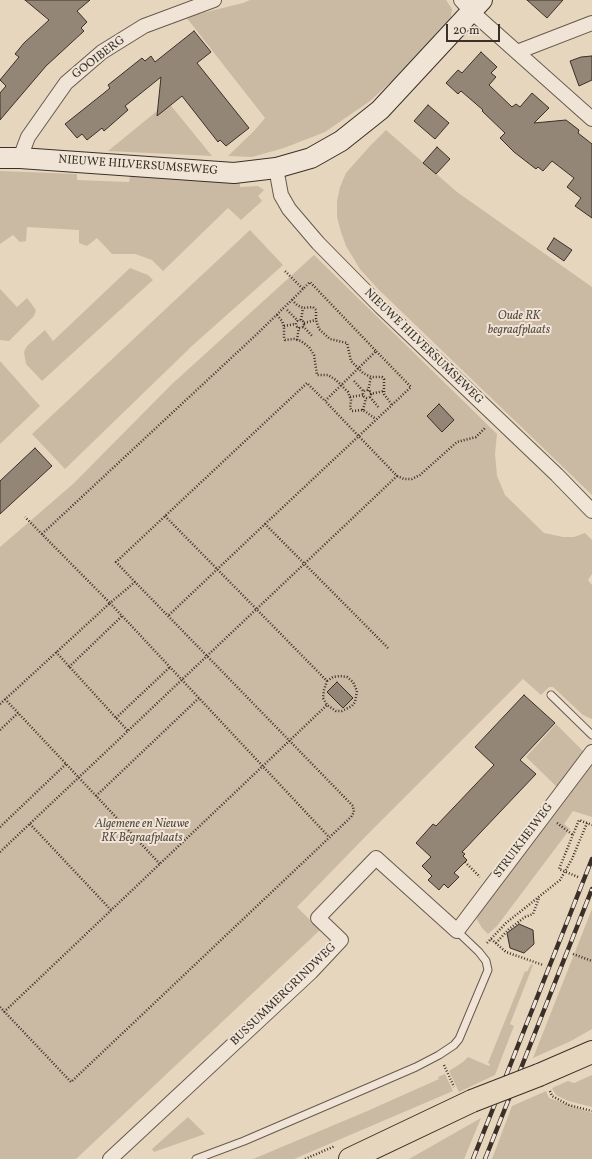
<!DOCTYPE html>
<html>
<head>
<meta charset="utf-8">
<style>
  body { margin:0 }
  #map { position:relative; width:592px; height:1159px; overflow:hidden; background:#e7d6be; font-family:Vollkorn,serif }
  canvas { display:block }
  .scale { position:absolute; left:446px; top:24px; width:54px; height:18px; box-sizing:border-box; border:2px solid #3a3028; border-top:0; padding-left:5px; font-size:12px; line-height:14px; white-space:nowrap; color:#3a3028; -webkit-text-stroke:3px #efe4d5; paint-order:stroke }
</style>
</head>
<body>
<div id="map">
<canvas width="592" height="1159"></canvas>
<div class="scale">20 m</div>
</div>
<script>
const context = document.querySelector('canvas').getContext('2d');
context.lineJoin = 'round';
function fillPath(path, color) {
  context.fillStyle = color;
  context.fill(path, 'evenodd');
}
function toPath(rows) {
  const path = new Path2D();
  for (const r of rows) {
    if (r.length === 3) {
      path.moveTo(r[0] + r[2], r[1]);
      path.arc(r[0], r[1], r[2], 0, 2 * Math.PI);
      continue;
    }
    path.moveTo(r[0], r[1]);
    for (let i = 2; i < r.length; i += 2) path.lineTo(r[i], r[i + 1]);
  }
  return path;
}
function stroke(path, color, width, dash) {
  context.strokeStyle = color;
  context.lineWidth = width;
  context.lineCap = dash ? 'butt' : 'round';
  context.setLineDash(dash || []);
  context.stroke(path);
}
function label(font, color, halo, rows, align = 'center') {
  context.font = font + ' Vollkorn,serif';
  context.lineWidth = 4;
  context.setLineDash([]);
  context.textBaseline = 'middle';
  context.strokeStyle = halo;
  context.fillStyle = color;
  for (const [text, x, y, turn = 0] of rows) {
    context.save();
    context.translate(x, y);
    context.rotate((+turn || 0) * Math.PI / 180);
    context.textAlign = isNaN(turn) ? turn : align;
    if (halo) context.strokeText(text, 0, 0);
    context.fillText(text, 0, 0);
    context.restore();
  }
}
const green = toPath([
  [250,0,446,0,452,9,451,17,419,56,370,101,325,132,284,148,252,157,228,156,254,131,265,118,186,17,243,3],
  [168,102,212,156,108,151],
  [386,130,457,192,592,287,592,495,376,287,360,269,346,246,341,232,337,217,337,201,340,187,346,173,370,146],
  [0,171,77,174,77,180,129,182,130,176,240,181,240,187,258,186,264,190,258,196,262,201,241,220,228,208,163,271,152,260,135,254,112,254,97,238,87,246,79,243,79,230,27,227,26,241,20,242,13,235,0,244],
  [250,230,283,265,193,345,65,469,32,434],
  [314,255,497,434,495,454,497,476,505,495,544,533,563,537,574,537,585,533,592,540,592,574,588,580,592,585,592,719,583,715,553,687,549,687,541,695,523,679,366,836,297,907,320,930,76,1159,0,1159,0,547,73,484,172,384],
  [130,268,148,275,153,280,42,381,26,364,24,352,27,346,45,330,53,341],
  [0,289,17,307,27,298,36,310,34,316,9,341,0,340],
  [0,361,40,406,0,444],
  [556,724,583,751,557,787,526,757],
  [592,764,592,817,573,811,564,824,570,829,497,926,488,934,482,928,476,918],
  [592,909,592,1029,571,1041,533,1058],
  [531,964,533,965,510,1024,514,1026,495,1075,459,1092,449,1071,463,1062,468,1057,489,1066,490,1064,488,1063,525,971,527,972],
  [445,1074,453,1091,294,1159,253,1159,365,1112,439,1079,438,1077],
  [592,1075,592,1107,568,1101,556,1095,552,1088,568,1081,574,1083],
  [546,1091,549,1098,592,1113,592,1159,492,1159,512,1106],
  [188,1117,205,1134,154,1152,152,1149],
  [481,1118,464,1159,409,1159]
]);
const building = toPath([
  [25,0,90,0,77,11,87,22,81,28,84,31,46,66,0,120,0,93,6,86,0,80,19,57,15,54,24,43,49,20,25,0],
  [527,0,563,0,547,18,527,0],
  [194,31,211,52,197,63,249,128,226,146,220,140,218,142,182,96,157,116,161,77,125,106,128,110,104,131,102,128,87,140,82,134,77,138,65,124,104,93,110,88,108,85,142,58,145,61,151,56,155,62,194,31],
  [481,52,497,67,491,73,496,77,489,85,512,107,516,104,520,107,532,93,549,108,534,123,566,120,579,130,578,133,592,144,592,218,575,206,581,198,567,187,574,178,552,161,543,171,538,167,536,169,514,152,500,138,505,133,482,111,483,110,461,91,458,94,446,83,458,70,462,73,481,52],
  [592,56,592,80,579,86,570,61,581,57,592,56],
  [428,105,449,123,435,139,414,121,428,105],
  [437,147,450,159,436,174,423,163,437,147],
  [554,238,572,250,564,261,547,249,554,238],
  [439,404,454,420,442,432,427,416,439,404],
  [35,448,52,466,0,514,0,481,35,448],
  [337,682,353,698,343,708,327,692,337,682],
  [524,695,555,723,520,760,536,774,462,852,465,854,463,856,467,860,454,873,459,877,448,888,444,884,439,890,428,880,432,876,422,866,431,857,416,843,433,824,436,826,494,765,475,747,524,695],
  [519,924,533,930,534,944,524,953,510,948,507,933,519,924]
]);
const path = toPath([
  [292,300,297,305,303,308,313,307,316,310,316,320,319,329,330,339,347,343,351,361,363,373,371,377,382,377,384,379,384,394,392,405],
  [287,310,298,321],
  [277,315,282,321,284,327,284,338,285,340,294,339,301,341,309,347,314,355,317,375,328,375,336,380,348,392,351,400,350,408,352,411,363,410,376,419],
  [301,320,303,308],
  [300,324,4],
  [304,323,316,320],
  [284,326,296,324],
  [303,326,313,337],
  [297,340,299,327],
  [354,381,364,392],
  [367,394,4],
  [368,391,371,377],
  [370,394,384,391],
  [350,397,363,395],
  [370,397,379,408],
  [363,410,366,398],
  [397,476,404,479,412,479,420,475,457,442,476,437,485,428],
  [165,516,327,681,324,690,323,698,327,705,336,711,342,711,352,706,355,702,357,691,353,682,347,677,340,676,333,677,327,681],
  [265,524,411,387,376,351],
  [42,534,258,333,303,289],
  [135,582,116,562,307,383,325,401,376,351,310,282,303,289,285,271],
  [169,615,265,524,388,648],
  [56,652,128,731],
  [69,667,122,616],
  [5,699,160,864],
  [0,704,110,603,25,517],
  [116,718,170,667],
  [0,730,18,713],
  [96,796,199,698],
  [557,823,573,835],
  [30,824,111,910],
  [0,827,66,764],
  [0,852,397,476,325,401],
  [465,862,480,877],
  [578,877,559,869,579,820,592,825],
  [491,939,506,952,543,965],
  [487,943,506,923,560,880,572,859,587,823],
  [496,943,509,929,525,917,533,914,539,898],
  [573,954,592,961],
  [0,1007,71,1082,351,817,354,812,353,806,135,582,110,603,329,837],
  [4,1012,327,705],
  [444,1065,454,1087],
  [550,1091,552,1096,569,1105,592,1111],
  [305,1159,335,1146]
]);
const lane = toPath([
  [551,695,592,735],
  [196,1159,244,1141,372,1086,416,1067,439,1055,454,1045,459,1039,488,970,486,961,479,952,457,931]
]);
const street = toPath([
  [461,0,472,12,592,119],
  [517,52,592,23],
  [20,158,28,137,66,83,102,52,144,26,214,0],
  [276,168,281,195,289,209,318,243,381,307,557,475,592,511],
  [110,1159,311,972,341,940,318,918,376,858,457,931,592,752]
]);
const secondary = toPath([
  [0,158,20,158,234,173,276,168,311,158,341,141,380,110,482,0]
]);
const primary = toPath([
  [539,1075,592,1052],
  [350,1159,472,1101]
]);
const rail = toPath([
  [473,1159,592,859],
  [485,1159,592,889]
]);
const primaryBridge = toPath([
  [472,1101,539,1075]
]);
const streetNames = [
  ["GOOIBERG",99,58,-37],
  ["NIEUWE HILVERSUMSEWEG",138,166,4],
  ["NIEUWE HILVERSUMSEWEG",423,347,44],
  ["STRUIKHEIWEG",524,841,-53],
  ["BUSSUMMERGRINDWEG",284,995,-44]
];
const parkNames = [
  ["Oude RK",519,317],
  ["begraafplaats",519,331],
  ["Algemene en Nieuwe",142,825],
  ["RK Begraafplaats",142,839]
];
fillPath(green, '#cabaa4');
fillPath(building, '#948676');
stroke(building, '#3a3028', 1);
stroke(lane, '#655a4e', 9);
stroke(street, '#655a4e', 16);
stroke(secondary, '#3a3028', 22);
stroke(primary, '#3a3028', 24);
stroke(path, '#3a3028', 2.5, [1, 2]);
stroke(lane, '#efe4d5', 7);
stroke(street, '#efe4d5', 14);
stroke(secondary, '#efe4d5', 20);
stroke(primary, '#e7d6be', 22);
stroke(rail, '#3a3028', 4.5);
stroke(rail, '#efe4d5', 3, [9]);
stroke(primaryBridge, '#3a3028', 24, []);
stroke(primaryBridge, '#e7d6be', 22);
label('12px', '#3a3028', '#efe4d5', streetNames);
label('italic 12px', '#574c41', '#efe4d5', parkNames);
</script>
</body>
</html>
